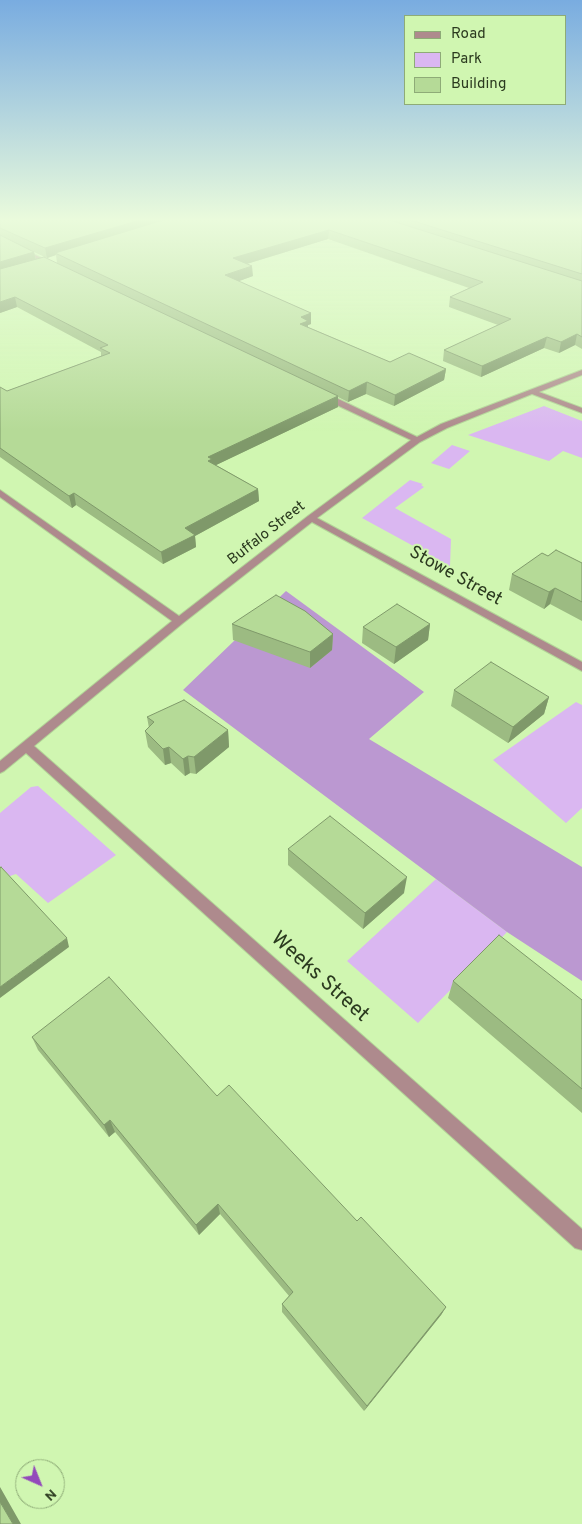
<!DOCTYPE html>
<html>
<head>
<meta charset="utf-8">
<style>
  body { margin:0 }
  #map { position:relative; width:582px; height:1524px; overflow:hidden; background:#d0f6b1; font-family:Overpass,sans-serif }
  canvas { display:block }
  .legend { position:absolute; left:404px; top:15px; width:162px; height:90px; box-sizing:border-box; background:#d0f6b1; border:1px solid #8eab77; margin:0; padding:6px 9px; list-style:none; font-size:15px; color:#2b3a1f }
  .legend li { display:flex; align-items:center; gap:10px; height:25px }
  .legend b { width:25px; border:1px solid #8eab77 }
  .north { position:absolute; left:15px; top:1459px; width:50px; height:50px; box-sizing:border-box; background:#d0f6b1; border:1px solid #8eab77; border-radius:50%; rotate:136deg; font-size:14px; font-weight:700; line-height:20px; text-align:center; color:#2b3a1f }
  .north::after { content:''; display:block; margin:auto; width:18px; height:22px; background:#9349bb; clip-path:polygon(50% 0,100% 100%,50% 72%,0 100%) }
</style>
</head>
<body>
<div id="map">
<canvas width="582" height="1524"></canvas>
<ul class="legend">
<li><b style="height:6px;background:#ae8a8d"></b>Road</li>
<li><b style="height:14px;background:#dab7f1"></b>Park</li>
<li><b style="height:14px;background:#b5da97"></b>Building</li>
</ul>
<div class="north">N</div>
</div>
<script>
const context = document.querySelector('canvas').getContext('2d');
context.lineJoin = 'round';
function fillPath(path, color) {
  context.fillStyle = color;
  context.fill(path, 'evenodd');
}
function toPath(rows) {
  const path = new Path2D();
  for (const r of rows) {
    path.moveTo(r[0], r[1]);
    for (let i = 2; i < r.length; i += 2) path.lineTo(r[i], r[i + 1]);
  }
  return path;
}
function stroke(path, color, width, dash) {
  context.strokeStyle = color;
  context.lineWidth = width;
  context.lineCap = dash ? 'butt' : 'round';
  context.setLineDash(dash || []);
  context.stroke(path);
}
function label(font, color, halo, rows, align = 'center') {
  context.font = font + ' Overpass,sans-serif';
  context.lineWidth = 4;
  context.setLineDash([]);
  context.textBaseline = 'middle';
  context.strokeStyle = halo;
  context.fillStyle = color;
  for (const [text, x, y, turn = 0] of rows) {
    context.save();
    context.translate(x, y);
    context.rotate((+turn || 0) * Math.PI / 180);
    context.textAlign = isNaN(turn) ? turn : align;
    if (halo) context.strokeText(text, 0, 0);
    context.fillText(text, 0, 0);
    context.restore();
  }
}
const green = toPath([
  [544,406,582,421,582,458,563,451,549,461,468,435],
  [452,445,470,451,449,469,431,463],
  [410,480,423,484,421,485,424,487,395,508,451,539,450,566,362,518],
  [576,702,582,705,582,808,566,823,493,760],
  [38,786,116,855,48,903,16,874,10,876,0,866,0,813,31,787],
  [436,879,507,932,418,1023,347,961]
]);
const forest = toPath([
  [286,591,424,692,369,739,582,867,582,981,507,932,183,690]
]);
const minor = toPath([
  [0,238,56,265,57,266,52,267,0,242,0,238],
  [582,370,582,375,539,392,582,408,582,413,532,394,447,428,420,442,317,518,582,662,582,671,312,522,183,623,34,746,582,1229,582,1250,575,1248,26,753,4,771,0,773,0,761,172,621,0,497,0,490,179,616,308,516,411,440,322,398,322,394,328,394,417,437,441,424,582,370]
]);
const wall = toPath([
  [0,218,582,218,582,349,575,345,559,353,544,348,481,377,443,361,444,350,498,325,449,307,450,297,469,288,328,239,247,264,253,276,238,281,311,313,311,324,308,325,308,327,390,362,446,369,444,380,394,406,366,394,348,402,338,397,338,407,216,465,258,489,259,501,195,536,196,547,163,564,76,505,72,508,0,457,0,387,7,391,101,356,101,352,17,307,0,313],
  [34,252,47,258,56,255,57,263,36,259],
  [548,556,582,563,582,621,550,604,544,609,509,590,512,574],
  [232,624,333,634,332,650,310,668,233,640],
  [430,624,428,640,394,664,362,643,363,627],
  [454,690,549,697,544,714,508,743,451,706],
  [147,717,228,730,229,747,196,774,190,773,185,776,171,763,165,765,148,747,145,731,149,728],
  [288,849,404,893,363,929,288,865],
  [453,981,582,1000,582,1113,448,998],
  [32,1037,217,1096,357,1221,446,1307,441,1315,364,1411,282,1312,282,1304,289,1296,220,1214,199,1235,115,1132,109,1137,38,1050]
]);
const shadedWall = toPath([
  [147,218,179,218,55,253,56,255,47,258,45,248],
  [329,230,328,239,233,268,233,258],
  [34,252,36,262,0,273,0,262],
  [252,266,253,276,226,286,225,275],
  [15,297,17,307,0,313,0,302],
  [311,313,311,324,308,325,308,331,301,324,301,317],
  [577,334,575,345,559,353,561,342],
  [547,337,544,348,481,377,482,366],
  [446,369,444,380,394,406,395,395],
  [367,382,366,394,348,402,349,391],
  [338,396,338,407,212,467,209,473,208,457],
  [258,489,259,501,195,536,196,547,163,564,161,552,185,528],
  [74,493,76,505,72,508,69,496],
  [555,588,550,604,544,609,549,592],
  [430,624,428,640,394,664,396,647],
  [333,634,332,650,310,668,310,652],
  [549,697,544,714,508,743,513,727],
  [228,730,229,747,196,774,194,757],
  [169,747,171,763,165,765,163,749],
  [188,756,190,773,185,776,183,759],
  [407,877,404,893,363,929,365,913],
  [67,938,69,947,0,998,0,987],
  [110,1120,115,1132,109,1137,104,1125],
  [218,1204,220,1214,199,1235,196,1225],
  [446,1307,441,1315,364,1411,367,1406],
  [0,1487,21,1524,13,1524,0,1502]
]);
const building = toPath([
  [0,218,147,218,45,248,0,228,0,218],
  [170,218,383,218,582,281,582,337,577,334,561,342,547,337,482,366,444,350,511,319,450,297,483,282,329,230,233,258,252,266,225,275,311,313,301,317,308,321,300,324,390,362,409,353,446,369,395,395,367,382,349,391,55,253,170,218],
  [404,218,582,218,582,274,404,218],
  [0,235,34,252,0,262,0,235],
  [44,257,338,396,208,457,212,459,208,461,258,489,185,528,195,535,161,552,74,493,69,496,0,448,0,387,7,391,110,353,100,348,108,345,15,297,0,302,0,269,44,257],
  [556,550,582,563,582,602,555,588,549,592,512,574,542,553,548,556,556,550],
  [276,595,305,611,333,634,310,652,232,624,276,595],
  [397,604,430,624,396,647,363,627,397,604],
  [491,662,549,697,513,727,454,690,491,662],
  [184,700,228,730,194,757,188,756,183,759,169,747,163,749,145,731,154,722,147,717,184,700],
  [330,816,407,877,365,913,288,849,330,816],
  [1,867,67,938,0,987,0,868,1,867],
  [499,935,582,1000,582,1089,453,981,499,935],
  [109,977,217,1096,229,1085,357,1221,361,1217,446,1307,367,1406,282,1304,293,1292,218,1204,196,1225,110,1120,104,1125,32,1037,109,977],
  [0,1502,13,1524,0,1524,0,1502]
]);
const farStreetnames = [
  ["Buffalo Street",267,534,-38]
];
const streetNames = [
  ["Stowe Street",455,577,29]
];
const nearStreetnames = [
  ["Weeks Street",319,978,42]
];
fillPath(green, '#dab7f1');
fillPath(forest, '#bb98d1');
stroke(minor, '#b2d497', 2);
fillPath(minor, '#ae8a8d');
fillPath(wall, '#9cbb82');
fillPath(shadedWall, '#7f996a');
fillPath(building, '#b5da97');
stroke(building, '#7f996a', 1);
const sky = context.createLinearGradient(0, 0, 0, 431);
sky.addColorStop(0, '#79ace0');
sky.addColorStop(0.51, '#eafbdc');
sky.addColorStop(1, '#eafbdc00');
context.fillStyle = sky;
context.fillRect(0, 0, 582, 431);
label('15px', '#2b3a1f', '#d0f6b1', farStreetnames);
label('18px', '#2b3a1f', '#d0f6b1', streetNames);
label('21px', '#2b3a1f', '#d0f6b1', nearStreetnames);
</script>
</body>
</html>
